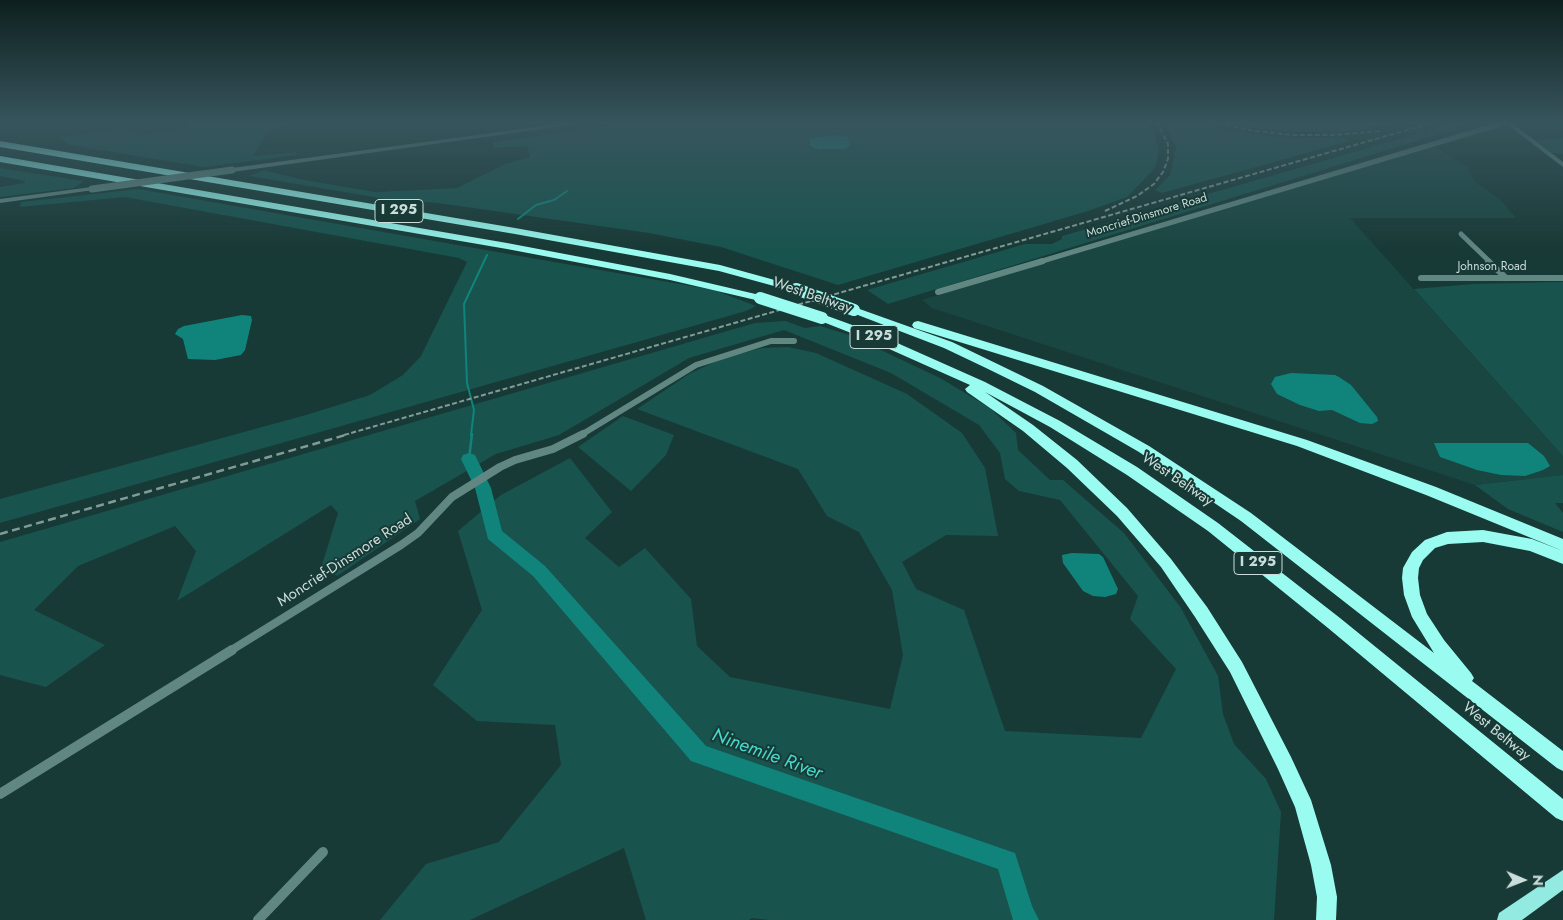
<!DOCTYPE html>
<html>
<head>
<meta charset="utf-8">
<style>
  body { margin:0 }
  #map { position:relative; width:1563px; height:920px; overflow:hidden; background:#183a36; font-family:Jost,sans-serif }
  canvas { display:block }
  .north { position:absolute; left:1498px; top:855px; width:50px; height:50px; -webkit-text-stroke:4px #183a36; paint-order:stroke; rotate:91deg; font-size:14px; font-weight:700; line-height:20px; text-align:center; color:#caddda }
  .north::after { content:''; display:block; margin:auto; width:18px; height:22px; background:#caddda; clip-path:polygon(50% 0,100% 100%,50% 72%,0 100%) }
</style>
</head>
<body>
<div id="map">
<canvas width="1563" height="920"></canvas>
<div class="north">N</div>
</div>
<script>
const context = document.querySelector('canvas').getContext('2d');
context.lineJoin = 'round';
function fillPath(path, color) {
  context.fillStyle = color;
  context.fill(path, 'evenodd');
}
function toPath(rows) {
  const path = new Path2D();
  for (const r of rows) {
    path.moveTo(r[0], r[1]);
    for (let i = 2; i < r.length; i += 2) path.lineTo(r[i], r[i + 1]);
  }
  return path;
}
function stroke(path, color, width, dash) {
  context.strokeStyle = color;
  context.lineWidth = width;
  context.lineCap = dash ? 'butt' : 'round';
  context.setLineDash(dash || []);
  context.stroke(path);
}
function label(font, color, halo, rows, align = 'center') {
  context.font = font + ' Jost,sans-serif';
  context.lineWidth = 4;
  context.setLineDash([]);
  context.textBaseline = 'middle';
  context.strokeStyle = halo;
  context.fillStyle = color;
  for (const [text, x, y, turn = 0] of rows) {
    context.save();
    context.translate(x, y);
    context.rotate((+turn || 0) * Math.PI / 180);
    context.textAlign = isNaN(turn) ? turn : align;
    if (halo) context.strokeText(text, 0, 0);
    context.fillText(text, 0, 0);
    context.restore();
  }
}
const built = toPath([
  [1434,146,1467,167,1475,182,1501,200,1516,218,1350,218,1563,456,1563,475,1475,485,932,308,922,300]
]);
const green = toPath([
  [194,122,294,122,269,130,253,156,297,152,296,155,205,167,69,145,60,137,123,129,142,135,184,129],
  [635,122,1146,122,1154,131,1159,151,1155,168,1127,197,1088,211,838,285,721,247,649,233,438,203,386,199,249,176,264,170,299,179,375,192,457,188,505,164,530,157,527,146,493,148,493,142],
  [1165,122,1200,122,1228,131,1271,136,1311,138,1343,137,1350,141,1162,193,1155,190,1170,175,1176,148],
  [1228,122,1406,122,1345,132,1286,131,1248,127],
  [1464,122,1452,130,888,304,867,290,1025,244,1052,244,1062,239,1062,236,1455,123],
  [1563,138,1563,154,1552,153,1535,140],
  [0,168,84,181,74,188,0,197,0,187,24,183,25,181,0,176],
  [138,189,714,290,756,306,746,311,0,523,0,499,306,415,370,395,403,375,421,356,467,262,459,258,125,197,20,207,21,202],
  [1563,282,1563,456,1414,289,1474,284],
  [785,321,805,328,820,326,849,335,940,378,990,408,1016,433,1018,450,1050,480,1063,480,1124,533,1181,608,1218,676,1223,714,1234,744,1266,779,1281,812,1274,920,770,920,752,918,749,920,646,920,624,848,470,920,380,920,426,864,499,842,561,765,555,725,477,721,433,685,482,610,458,531,501,495,570,458,612,512,585,538,619,567,645,548,691,599,697,646,730,677,890,709,903,655,892,590,859,532,827,516,798,469,637,409,689,374,723,358,762,348,788,347,816,353,907,394,962,433,985,468,998,536,946,535,902,562,916,589,964,610,1005,731,1141,738,1176,669,1130,619,1138,596,1060,500,1019,491,1005,479,1000,453,979,425,891,373,784,330,689,358,559,435,496,454,415,501,420,519,337,576,322,565,338,513,331,505,177,601,196,551,175,526,78,566,34,610,105,645,46,687,0,675,0,542,755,323],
  [623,416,674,435,666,455,631,491,578,447],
  [1563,475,1563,503,1555,503,1563,513,1563,532,1508,509,1475,485]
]);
const water = toPath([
  [835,135,848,137,850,145,847,148,838,149,818,149,809,146,810,138],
  [242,315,251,316,252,320,245,350,241,355,215,360,188,359,183,339,175,334,178,329,184,326],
  [1291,373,1335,375,1339,377,1351,385,1377,417,1378,421,1372,424,1360,423,1332,410,1319,411,1300,405,1277,394,1271,384,1275,377],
  [1434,443,1528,443,1544,456,1550,466,1543,470,1525,476,1501,475,1477,470,1440,457],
  [1072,553,1099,554,1103,557,1118,589,1116,594,1105,597,1093,596,1083,591,1063,563,1062,555]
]);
const streamFar1 = toPath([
  [518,219,536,205,554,200,567,191],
  [471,435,474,410,467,383,464,304,487,255]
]);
const stream = toPath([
  [469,459,472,434]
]);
const river = toPath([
  [469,453,475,455,491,488,502,531,545,566,706,746,1015,853,1032,906,1039,920,1013,920,998,869,691,761,533,576,488,539,475,488,461,459,463,455,469,453]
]);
const minorFar3 = toPath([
  [1461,234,1490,262],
  [1039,262,1507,122]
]);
const minorFar2 = toPath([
  [1488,261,1506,278],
  [1421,278,1563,278],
  [938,292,1043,261],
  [581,435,696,365,771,341,794,341]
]);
const minorFar1 = toPath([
  [230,651,401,545,418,533,452,497,500,467,515,460,553,449,583,434]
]);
const minor = toPath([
  [0,794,232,650],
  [258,920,323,852]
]);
const tertiary = toPath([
  [573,122,593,122,232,172,229,170,232,168,573,122],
  [1504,122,1511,122,1563,162,1563,167,1504,122],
  [92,187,94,188,94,190,0,203,0,199,92,187]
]);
const trunk = toPath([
  [1563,870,1563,890,1522,920,1497,920,1499,913,1563,870]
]);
const motorway = toPath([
  [0,141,515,228,720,265,800,287,802,289,796,292,719,271,515,234,0,147,0,141],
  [0,156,507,243,670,274,764,296,766,298,760,301,670,280,507,249,0,162,0,156],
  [854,307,952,342,1043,386,1149,446,1251,513,1434,653,1412,617,1404,595,1402,578,1403,568,1412,552,1425,540,1447,532,1483,530,1532,539,1563,551,1563,564,1530,551,1483,542,1448,544,1435,548,1423,560,1419,568,1418,578,1420,595,1427,614,1444,640,1471,673,1474,678,1472,681,1563,751,1563,771,1557,768,1241,521,1139,452,1035,392,986,368,944,348,850,312,848,310,850,308,854,307],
  [822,314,877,334,985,382,1060,421,1137,467,1218,523,1340,618,1563,799,1563,821,1556,818,1328,628,1208,531,1127,475,1050,427,985,392,1033,425,1077,460,1127,508,1171,559,1207,607,1242,662,1291,757,1311,800,1331,865,1337,897,1336,920,1316,920,1317,897,1311,865,1295,807,1278,769,1230,672,1195,617,1161,567,1117,516,1067,468,1023,431,967,392,965,389,970,385,869,340,818,320,816,318,818,316,822,314],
  [918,321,1307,440,1436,487,1563,539,1563,551,1426,495,1297,446,914,328,912,325,914,322,918,321]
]);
const railFar1 = toPath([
  [1211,122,1255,131,1293,135,1333,135,1382,131],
  [1105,211,1137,196,1154,184,1163,172,1168,159,1168,144,1157,122],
  [344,435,1435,122]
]);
const rail = toPath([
  [0,534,349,434]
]);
const tertiaryBridge = toPath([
  [92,189,232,170]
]);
const motorwayBridge = toPath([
  [796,289,854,310],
  [760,298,822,318]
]);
const farStreetnames = [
  ["Moncrief-Dinsmore Road",1147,216,-17],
  ["Johnson Road",1492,267]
];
const shields = [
  [399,211,48],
  [874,337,48],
  [1258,563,48]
];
const shieldNames = [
  ["I 295",399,211],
  ["I 295",874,337],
  ["I 295",1258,563]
];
const streetNames = [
  ["West Beltway",812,296,19],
  ["West Beltway",1177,480,34],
  ["Moncrief-Dinsmore Road",345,561,-33],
  ["West Beltway",1496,732,39]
];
const nearWaternames = [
  ["Ninemile River",767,755,20]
];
fillPath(built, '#194641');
fillPath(green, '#19534e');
fillPath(water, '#10847b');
stroke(streamFar1, '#10847b', 2);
stroke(stream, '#10847b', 2.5);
fillPath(river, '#10847b');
stroke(minorFar3, '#618782', 5);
stroke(minorFar2, '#618782', 6);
stroke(minorFar1, '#618782', 8);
stroke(minor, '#618782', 10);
fillPath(tertiary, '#618782');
fillPath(trunk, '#92eae0');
fillPath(motorway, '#9afbf0');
stroke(railFar1, '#829b98', 2, [5, 2.5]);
stroke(rail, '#829b98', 2.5, [8, 4.5]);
stroke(tertiaryBridge, '#618782', 7);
stroke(motorwayBridge, '#9afbf0', 12);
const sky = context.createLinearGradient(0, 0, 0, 251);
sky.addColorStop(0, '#0d201e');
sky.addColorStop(0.49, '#37555d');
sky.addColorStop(1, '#37555d00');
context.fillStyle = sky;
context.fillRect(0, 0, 1563, 251);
label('12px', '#caddda', '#183a36', farStreetnames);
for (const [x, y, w] of shields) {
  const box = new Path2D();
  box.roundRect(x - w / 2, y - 11.5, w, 23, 4);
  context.fillStyle = '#183a36';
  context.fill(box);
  stroke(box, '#caddda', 1);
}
label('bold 14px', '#caddda', null, shieldNames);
label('15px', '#caddda', '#183a36', streetNames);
label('italic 19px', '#46d9cc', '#183a36', nearWaternames);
</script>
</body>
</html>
